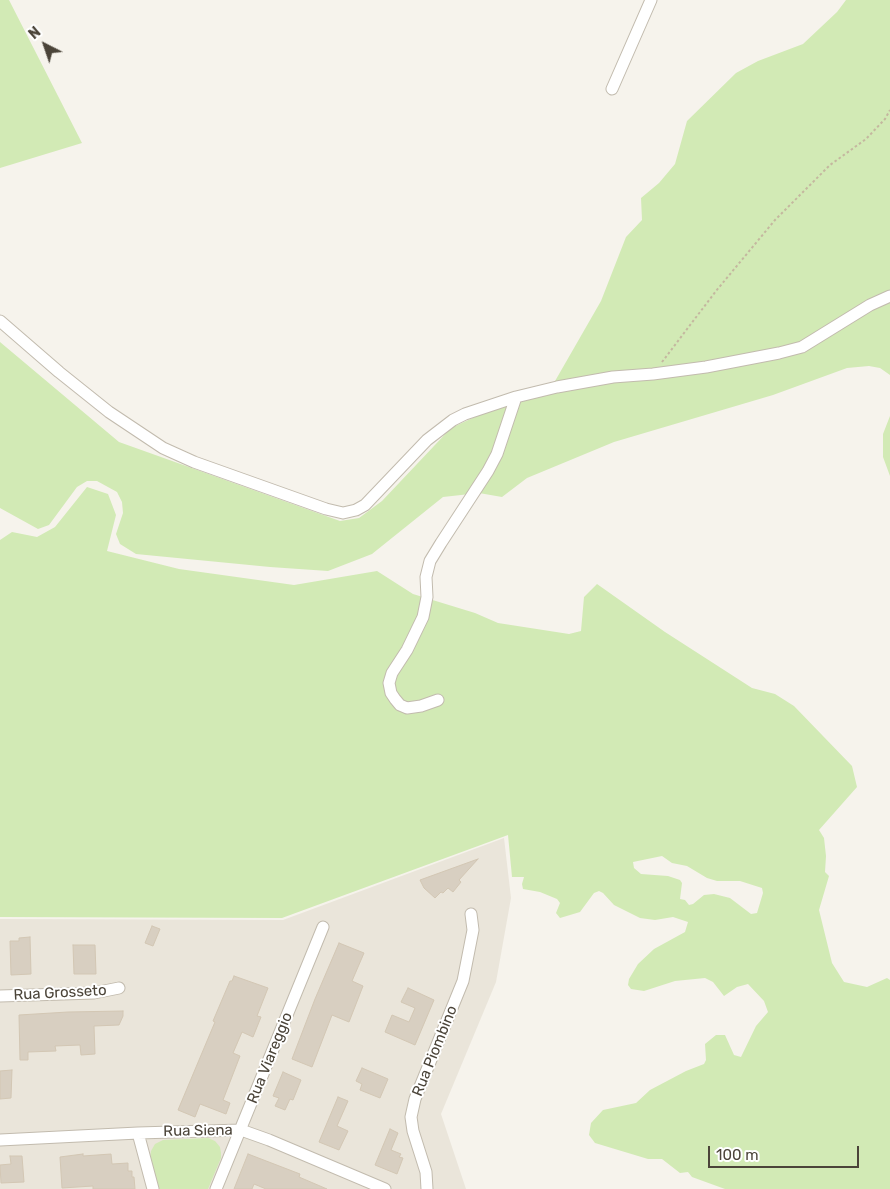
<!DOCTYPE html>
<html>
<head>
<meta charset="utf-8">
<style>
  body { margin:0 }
  #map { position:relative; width:890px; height:1189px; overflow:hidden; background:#f6f3ec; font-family:Rubik,sans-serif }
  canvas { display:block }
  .north { position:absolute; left:20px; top:20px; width:50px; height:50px; -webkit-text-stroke:4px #fff; paint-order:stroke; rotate:319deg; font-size:14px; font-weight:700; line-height:20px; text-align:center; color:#4b4439 }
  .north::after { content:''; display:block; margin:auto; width:18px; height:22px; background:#4b4439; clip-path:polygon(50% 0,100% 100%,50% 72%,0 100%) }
  .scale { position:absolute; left:708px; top:1146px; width:151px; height:22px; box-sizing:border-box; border:2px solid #4b4439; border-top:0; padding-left:6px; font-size:15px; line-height:18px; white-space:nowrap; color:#4b4439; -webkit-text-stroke:4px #fff; paint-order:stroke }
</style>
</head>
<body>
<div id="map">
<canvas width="890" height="1189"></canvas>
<div class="north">N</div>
<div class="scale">100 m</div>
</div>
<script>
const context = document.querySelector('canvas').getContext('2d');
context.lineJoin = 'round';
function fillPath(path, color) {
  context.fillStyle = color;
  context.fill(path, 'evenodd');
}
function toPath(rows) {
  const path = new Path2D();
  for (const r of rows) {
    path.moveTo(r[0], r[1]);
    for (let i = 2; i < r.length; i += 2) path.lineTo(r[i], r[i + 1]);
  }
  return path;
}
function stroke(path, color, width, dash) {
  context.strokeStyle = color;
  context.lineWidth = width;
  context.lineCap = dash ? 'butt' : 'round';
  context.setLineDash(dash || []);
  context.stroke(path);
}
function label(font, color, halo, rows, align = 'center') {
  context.font = font + ' Rubik,sans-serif';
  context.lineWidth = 4;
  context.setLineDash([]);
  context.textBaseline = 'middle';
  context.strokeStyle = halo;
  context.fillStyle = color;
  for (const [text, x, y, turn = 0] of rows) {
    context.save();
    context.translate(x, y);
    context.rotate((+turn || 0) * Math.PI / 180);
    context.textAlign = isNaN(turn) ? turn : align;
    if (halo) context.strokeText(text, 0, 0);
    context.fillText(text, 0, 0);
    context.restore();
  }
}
const residential = toPath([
  [504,838,511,898,496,982,441,1114,466,1189,0,1189,0,919,283,920]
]);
const green = toPath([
  [0,0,9,0,82,143,0,168],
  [846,0,890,0,890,375,880,368,869,366,847,368,773,395,614,442,527,478,502,497,479,493,443,497,372,554,328,571,270,567,136,554,120,544,116,534,123,513,122,502,117,492,97,481,87,481,77,487,49,525,38,529,0,508,0,342,119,442,340,521,359,518,382,501,451,428,490,410,547,395,601,301,626,237,642,220,641,198,659,183,675,164,687,121,736,73,758,61,803,44,837,12],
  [890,416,890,476,883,457,883,434],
  [87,487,108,494,116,515,107,551,179,569,294,585,377,571,413,594,475,613,498,623,569,634,581,631,584,597,597,584,665,632,752,688,775,694,794,706,852,766,857,787,819,830,824,838,826,856,825,872,829,876,819,910,832,963,844,982,867,987,887,978,890,980,890,1189,725,1189,692,1177,688,1172,680,1173,662,1159,648,1159,595,1143,589,1135,591,1123,603,1110,636,1103,650,1090,686,1071,704,1064,706,1060,705,1044,716,1035,725,1035,734,1055,741,1057,756,1026,768,1012,764,1001,748,984,737,987,724,996,713,982,705,978,675,981,644,991,631,989,628,985,629,979,638,964,654,949,685,932,688,922,673,917,655,920,640,918,614,905,603,893,599,891,594,893,580,912,560,918,556,913,560,903,557,899,540,892,523,889,522,884,524,877,512,877,508,835,282,918,0,917,0,540,12,532,37,537,55,527],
  [662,856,672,863,687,866,707,878,717,881,740,881,762,888,763,893,757,913,751,914,730,898,714,894,704,895,693,904,689,905,685,900,680,899,682,883,680,880,668,876,641,874,634,868,633,862],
  [208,1138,215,1141,220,1147,221,1153,221,1158,208,1189,159,1189,150,1158,151,1151,155,1144,163,1140]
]);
const building = toPath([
  [478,859,459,880,461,882,453,892,448,888,443,893,441,892,435,898,424,888,420,880,478,859],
  [152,926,160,929,153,946,145,943,152,926],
  [30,937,31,974,11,975,10,941,19,941,19,938,30,937],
  [339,943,364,953,352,981,363,986,349,1022,332,1015,312,1067,292,1059,315,999,339,943],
  [73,945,95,945,96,974,74,974,73,945],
  [234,976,268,988,257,1016,261,1017,253,1037,242,1032,233,1053,240,1056,223,1100,230,1103,226,1114,200,1104,195,1117,178,1110,215,1022,213,1021,230,981,232,981,234,976],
  [408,988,434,1000,415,1045,385,1032,392,1015,409,1022,415,1008,401,1002,408,988],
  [123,1011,123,1016,119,1025,94,1026,95,1054,81,1055,80,1045,55,1046,56,1051,28,1052,28,1060,20,1060,19,1015,68,1012,123,1011],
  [362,1068,388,1079,380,1098,360,1090,362,1084,356,1081,362,1068],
  [12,1070,11,1098,0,1099,0,1071,12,1070],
  [283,1072,301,1080,293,1100,290,1099,285,1110,275,1106,279,1098,273,1096,283,1072],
  [338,1097,348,1101,337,1126,348,1131,339,1150,319,1142,338,1097],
  [390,1129,398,1133,391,1150,401,1154,399,1157,403,1158,397,1174,375,1165,390,1129],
  [83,1154,83,1156,111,1154,112,1164,128,1163,128,1171,132,1171,132,1177,134,1177,135,1189,93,1189,93,1186,62,1188,60,1157,83,1154],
  [248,1154,300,1174,299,1177,327,1189,266,1189,254,1184,252,1189,234,1189,248,1154],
  [10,1156,22,1156,24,1182,1,1183,0,1165,11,1164,10,1156]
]);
const path = toPath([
  [662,362,716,291,775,220,830,165,866,139,885,119,890,110]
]);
const minor = toPath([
  [612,89,651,0],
  [0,321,59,372,109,412,163,448,194,462,326,509,343,513,356,510,365,505,427,440,453,420,465,414,516,397,557,387,613,377,653,374,706,367,779,353,802,347,870,305,890,296],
  [438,700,421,706,407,708,400,705,395,699,391,693,389,683,392,673,407,650,423,617,427,597,426,577,430,561,441,543,488,471,497,454,516,397],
  [0,996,94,993,119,988],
  [138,1133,153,1189],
  [0,1140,138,1133,241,1130,269,1140,385,1189],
  [216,1189,323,927],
  [427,1189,426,1172,413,1131,411,1117,415,1099,463,981,473,930,471,914]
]);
const streetNames = [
  ["Rua Grosseto",60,993,-3],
  ["Rua Piombino",435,1051,-68],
  ["Rua Viareggio",270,1058,-68],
  ["Rua Siena",198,1131,-1]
];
fillPath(residential, '#eae5da');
fillPath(green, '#d2eab5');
fillPath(building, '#d8cfc1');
stroke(building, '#d3c7b4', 1);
stroke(minor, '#c2bbae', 13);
stroke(path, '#c4b79f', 2, [2.5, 2.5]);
stroke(minor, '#fff', 11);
label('15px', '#4b4439', '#fff', streetNames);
</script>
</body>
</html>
